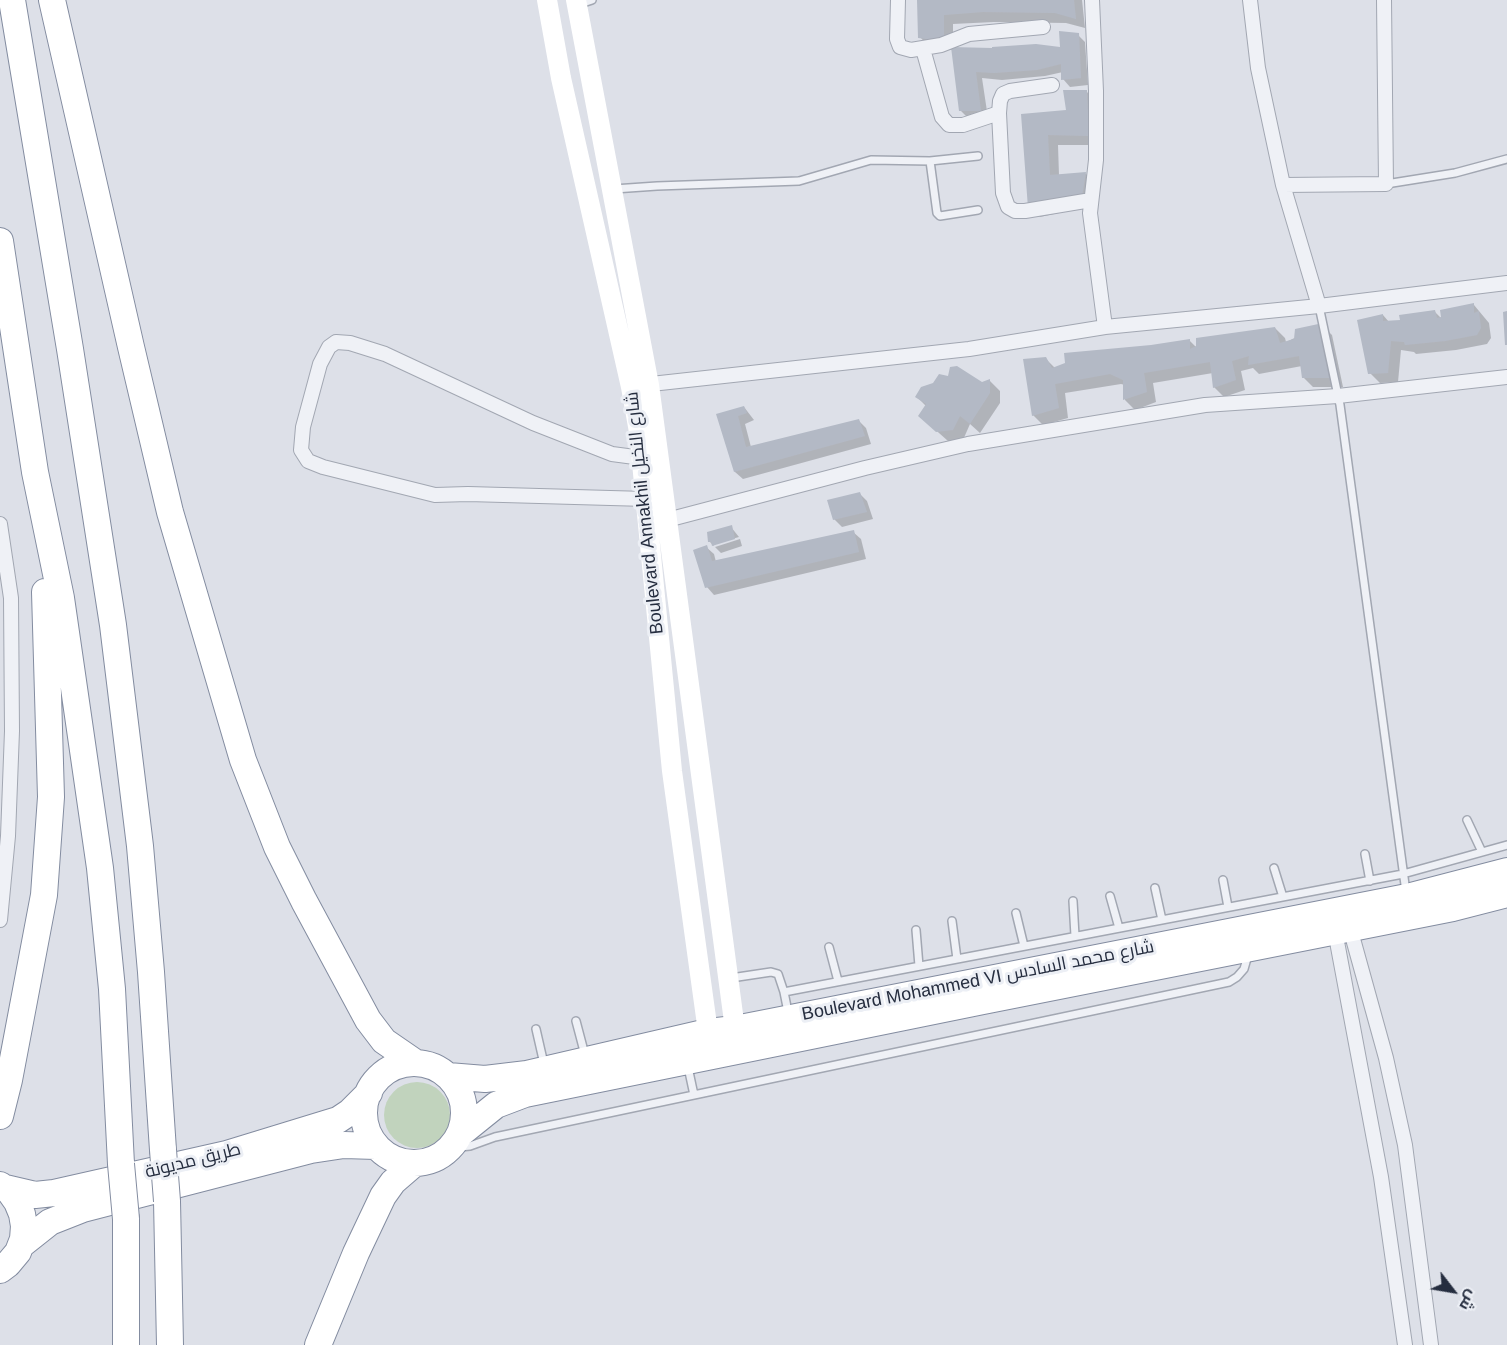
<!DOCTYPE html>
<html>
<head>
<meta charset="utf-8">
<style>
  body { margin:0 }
  #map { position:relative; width:1507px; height:1345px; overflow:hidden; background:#dde0e8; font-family:Arial,Cairo,sans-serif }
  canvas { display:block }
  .north { position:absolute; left:1423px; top:1261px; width:60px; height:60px; -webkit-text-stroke:4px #eceff5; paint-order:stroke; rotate:121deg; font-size:16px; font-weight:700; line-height:24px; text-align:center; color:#252d3f }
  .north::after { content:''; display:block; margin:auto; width:21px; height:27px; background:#252d3f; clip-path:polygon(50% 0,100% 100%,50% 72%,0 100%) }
</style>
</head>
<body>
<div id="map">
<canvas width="1507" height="1345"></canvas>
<div class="north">ش</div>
</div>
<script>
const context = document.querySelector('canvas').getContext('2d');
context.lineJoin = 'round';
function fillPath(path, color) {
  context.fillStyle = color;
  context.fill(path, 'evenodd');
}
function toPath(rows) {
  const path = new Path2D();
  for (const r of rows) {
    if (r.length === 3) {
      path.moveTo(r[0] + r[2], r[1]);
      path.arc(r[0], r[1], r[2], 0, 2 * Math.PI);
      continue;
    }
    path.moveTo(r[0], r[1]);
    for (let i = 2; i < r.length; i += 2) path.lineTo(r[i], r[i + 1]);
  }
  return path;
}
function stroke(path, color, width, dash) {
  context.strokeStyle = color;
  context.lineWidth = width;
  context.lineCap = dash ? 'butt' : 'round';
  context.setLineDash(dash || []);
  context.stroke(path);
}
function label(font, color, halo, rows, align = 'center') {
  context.font = font + ' Arial,Cairo,sans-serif';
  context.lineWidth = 6;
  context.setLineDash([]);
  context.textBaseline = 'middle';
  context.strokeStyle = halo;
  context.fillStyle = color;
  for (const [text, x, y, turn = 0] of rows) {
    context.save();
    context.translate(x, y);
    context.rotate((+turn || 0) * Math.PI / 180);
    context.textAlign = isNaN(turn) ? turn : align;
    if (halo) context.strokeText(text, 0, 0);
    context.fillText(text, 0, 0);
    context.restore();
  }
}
const green = toPath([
  [417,1115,33]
]);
const shadow = toPath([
  [919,0,1082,0,1085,28,1066,23,994,22,953,24,953,49,1062,49,1078,35,1085,42,1088,85,1070,87,1063,79,1063,72,1045,76,1002,80,982,78,988,118,968,118,960,110,953,50,930,48,920,37],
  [1086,91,1096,101,1098,145,1058,145,1059,175,1085,173,1095,183,1092,206,1040,217,1030,207,1022,116,1068,112],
  [1474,305,1489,323,1491,338,1487,344,1456,350,1416,354,1414,352,1401,350,1398,382,1380,383,1370,373,1383,315,1389,322,1402,321,1434,311,1443,320],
  [1322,325,1332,335,1343,387,1313,387,1303,377,1302,366,1259,374,1253,368,1241,371,1245,390,1224,397,1214,387,1213,373,1153,383,1156,402,1135,410,1125,400,1125,385,1121,384,1065,393,1068,418,1043,425,1033,415,1046,359,1055,368,1189,340,1198,349,1275,328,1285,338,1286,342],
  [990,381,1000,391,1000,403,980,433,970,424,963,440,948,441,930,425,926,406,917,397],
  [744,407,754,420,745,424,751,447,859,421,866,428,871,444,743,479,735,472,718,415],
  [860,494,867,501,873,519,842,527,834,519],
  [731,527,739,537,714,544,714,546,709,541],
  [853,532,861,539,866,559,714,595,707,587,706,547,714,554,716,562],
  [740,539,742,546,721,553,715,547]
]);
const building = toPath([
  [917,0,1074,0,1076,19,1055,13,983,12,944,15,944,41,918,38],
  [1059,31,1079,33,1081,78,1061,80,1061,64,1037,70,994,73,976,72,981,111,959,111,951,47,992,48,992,47,1036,44,1060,47],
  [1063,90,1087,90,1089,136,1048,135,1050,175,1086,172,1082,197,1028,208,1021,114,1066,110],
  [1474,303,1474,313,1479,311,1481,328,1477,335,1445,341,1405,345,1404,342,1391,341,1388,373,1368,374,1357,320,1383,314,1383,321,1400,320,1399,315,1435,310,1437,318,1441,317,1440,310],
  [1507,311,1507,345,1505,345,1503,312],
  [1323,323,1334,378,1302,378,1299,356,1248,365,1249,356,1232,361,1236,380,1213,388,1210,362,1144,373,1147,392,1123,400,1123,380,1110,374,1055,384,1059,408,1032,416,1023,359,1046,357,1052,368,1065,363,1064,353,1151,345,1190,339,1190,349,1196,346,1196,338,1275,327,1280,343,1294,339,1295,329],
  [957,366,982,382,990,379,990,393,970,424,960,416,953,430,936,432,918,416,926,404,915,397,921,387,933,383,939,374,948,376,950,367],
  [744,406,747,413,738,416,746,447,859,419,865,436,734,472,716,414],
  [860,492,867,512,833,520,827,500],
  [732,525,735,539,712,546,711,542,708,542,707,532],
  [854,530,859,552,705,588,693,550,707,545,712,561]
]);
const lane = toPath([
  [577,5,592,0],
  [930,161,937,213,940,216,978,210],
  [1386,184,1455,173,1507,159],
  [614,189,657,186,799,181,871,160,930,161,978,156],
  [1319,306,1340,405,1406,892],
  [1467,820,1482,852],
  [1365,854,1370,881],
  [1274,868,1283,897],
  [1223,880,1228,907],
  [1155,888,1162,920],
  [1110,896,1119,928],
  [1073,901,1075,936],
  [1016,913,1024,946],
  [952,921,957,959],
  [916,930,919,966],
  [829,947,838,981],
  [731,978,771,972,778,974,784,992,788,1012],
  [784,992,1403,874,1507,845],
  [576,1021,585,1055],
  [536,1029,544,1064],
  [688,1067,694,1095],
  [450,1148,470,1146,495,1137,1229,982,1237,977,1244,969,1248,955]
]);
const street = toPath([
  [898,0,897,39,900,47,911,50,941,45,969,34,1043,27],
  [1092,0,1096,91,1096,160,1090,213,1105,327],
  [1250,0,1258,68,1283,185,1319,306],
  [923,49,942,117,949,125,963,125,999,113],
  [1052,85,1010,91,1003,94,1000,101,999,113,1003,193,1008,207,1015,211,1025,211,1091,200],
  [1283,185,1386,184,1384,0],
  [642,385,969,349,1105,327,1319,306,1507,283],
  [642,458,612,454,533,423,385,354,350,343,336,342,329,347,320,364,303,427,301,450,308,461,323,467,435,495,468,494,646,499],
  [667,520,865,468,968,444,1205,405,1338,396,1507,377],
  [0,524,11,598,12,731,8,836,0,920],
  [1350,928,1386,1058,1405,1145,1431,1345],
  [1335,931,1381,1177,1405,1345]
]);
const secondary = toPath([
  [547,0,561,78,631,387,639,432,672,771,708,1032],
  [576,0,649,385,735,1029]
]);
const highway = toPath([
  [12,0,70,349,113,625,140,846,151,972,163,1150],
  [52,0,131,347,170,512,243,760,277,847,304,901,368,1020,384,1041,416,1063],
  [0,241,35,472,61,598,100,868,112,989,121,1164],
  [414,1113,50],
  [448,1076,485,1079,527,1074,708,1032,735,1029,1407,897,1507,871],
  [0,1116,9,1080,44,895,51,797,45,592],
  [460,1134,496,1105,525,1094,983,1001,1453,908,1507,894],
  [5,1188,35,1195,54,1193,227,1154,338,1120,350,1112,369,1093],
  [167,1201,170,1345],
  [21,1245,50,1222,83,1209,311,1150,344,1145,376,1146],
  [0,1270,8,1264,18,1252,23,1239,24,1226,22,1214,17,1202,10,1192,0,1185],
  [126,1345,126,1219],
  [318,1345,356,1253,383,1196,393,1182,415,1163]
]);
const highwayBridge = toPath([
  [163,1150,167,1201],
  [121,1164,126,1219]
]);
const streetNames = [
  ["Boulevard Annakhil شارع النخيل",645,513,-96],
  ["Boulevard Mohammed VI شارع محمد السادس",978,981,-11],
  ["طريق مديونة",193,1161,-14]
];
fillPath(green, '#c1d3bd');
fillPath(shadow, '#0003');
fillPath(building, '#b3b9c5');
stroke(lane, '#a2a7b2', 10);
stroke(street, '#a2a7b2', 16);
stroke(highway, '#838ca0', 28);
stroke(lane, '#eff1f6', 7);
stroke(street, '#eff1f6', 14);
stroke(secondary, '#fff', 20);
stroke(highway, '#fff', 26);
stroke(highwayBridge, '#838ca0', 28, []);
stroke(highwayBridge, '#fff', 26);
label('18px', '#252d3f', '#eceff5', streetNames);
</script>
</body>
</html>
